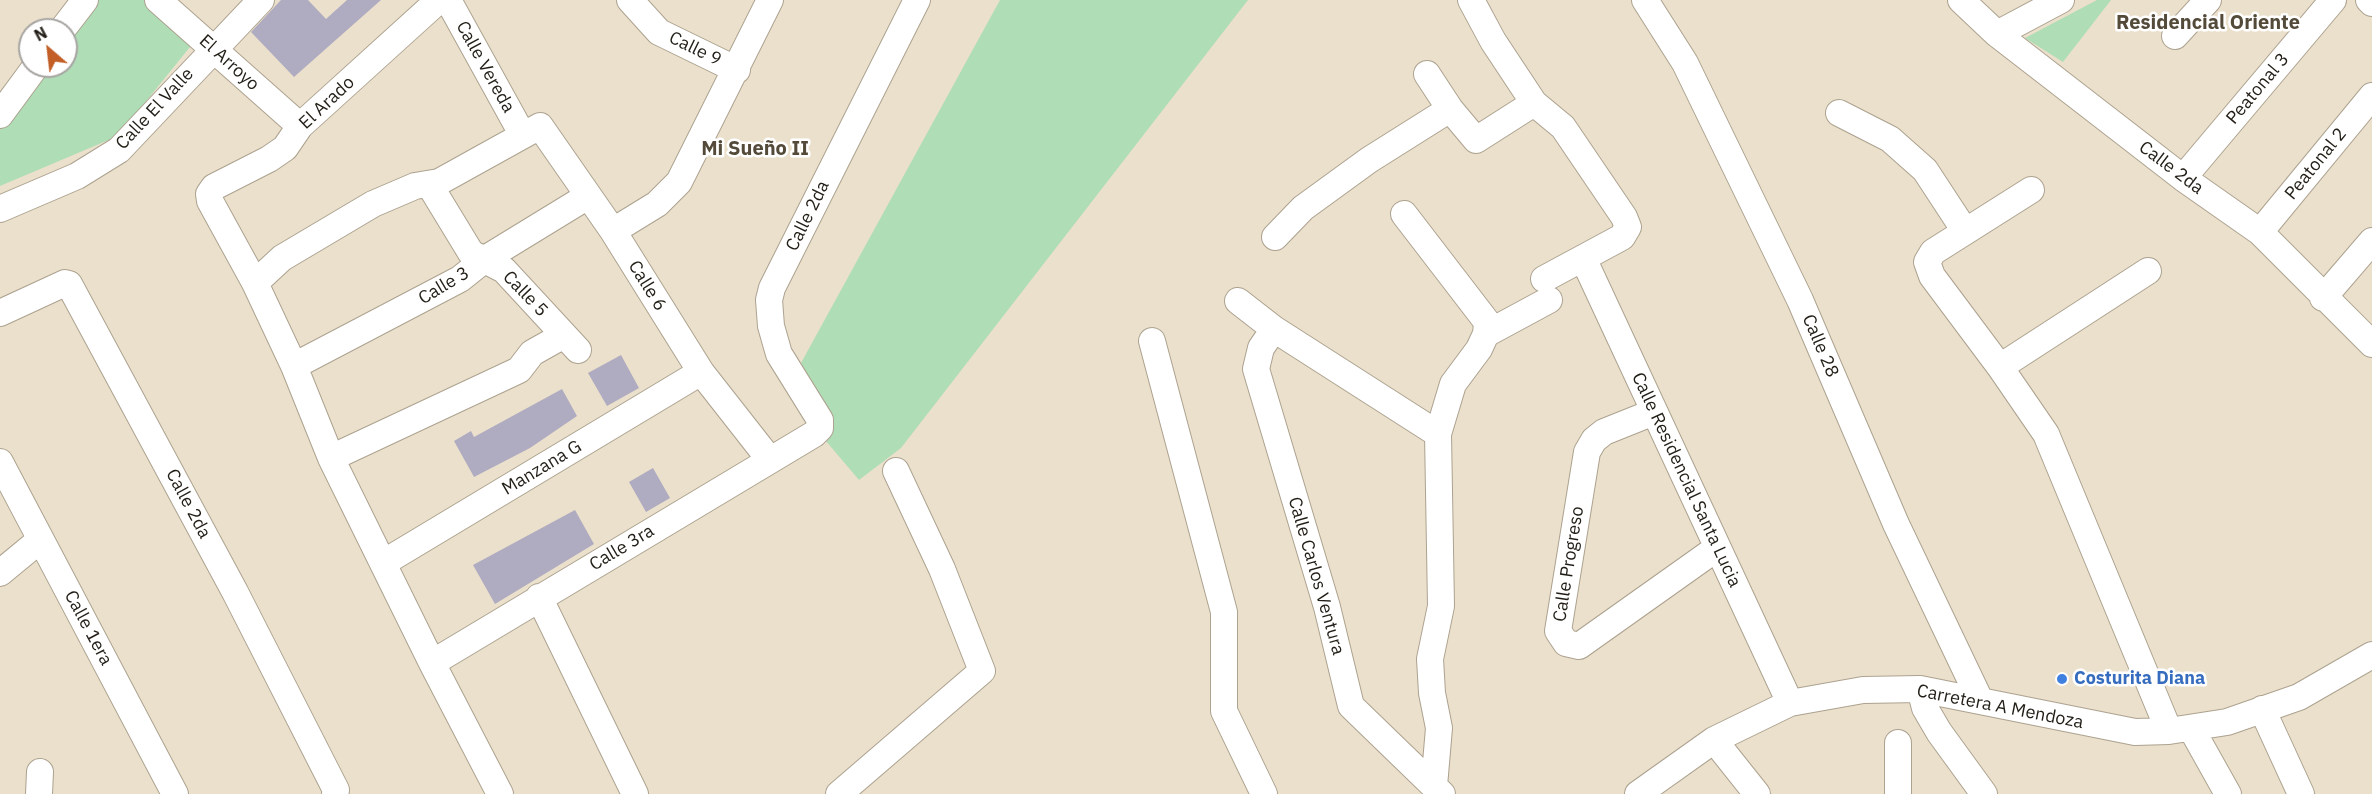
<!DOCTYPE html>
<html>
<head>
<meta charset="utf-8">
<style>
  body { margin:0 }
  #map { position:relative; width:2372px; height:794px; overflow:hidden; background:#ebe0cc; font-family:"IBM Plex Sans",sans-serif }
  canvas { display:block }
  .north { position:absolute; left:18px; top:18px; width:60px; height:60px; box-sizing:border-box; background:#fff; border:2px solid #a7a5a2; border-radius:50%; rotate:332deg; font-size:16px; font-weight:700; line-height:24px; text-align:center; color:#221e17 }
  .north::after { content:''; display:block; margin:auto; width:21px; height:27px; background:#c25e26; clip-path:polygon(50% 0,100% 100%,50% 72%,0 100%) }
</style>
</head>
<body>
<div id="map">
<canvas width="2372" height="794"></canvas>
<div class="north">N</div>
</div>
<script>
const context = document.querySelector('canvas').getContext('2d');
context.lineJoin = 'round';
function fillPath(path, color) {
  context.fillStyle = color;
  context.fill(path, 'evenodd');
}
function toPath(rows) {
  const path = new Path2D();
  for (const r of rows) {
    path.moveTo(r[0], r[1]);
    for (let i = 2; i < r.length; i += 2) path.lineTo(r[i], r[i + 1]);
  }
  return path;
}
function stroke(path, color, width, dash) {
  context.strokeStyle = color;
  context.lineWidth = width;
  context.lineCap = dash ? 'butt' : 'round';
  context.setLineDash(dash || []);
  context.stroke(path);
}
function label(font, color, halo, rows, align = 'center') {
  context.font = font + ' "IBM Plex Sans",sans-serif';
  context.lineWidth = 5;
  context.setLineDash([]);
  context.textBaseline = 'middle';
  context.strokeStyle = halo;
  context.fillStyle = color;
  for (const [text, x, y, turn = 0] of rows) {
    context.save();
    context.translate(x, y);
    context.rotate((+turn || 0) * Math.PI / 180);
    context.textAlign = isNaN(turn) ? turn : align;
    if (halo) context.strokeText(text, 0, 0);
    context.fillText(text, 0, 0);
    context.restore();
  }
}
const green = toPath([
  [81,0,154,0,198,37,118,136,0,186,0,120,36,66,66,66,66,30],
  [1000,0,1248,0,901,448,859,480,825,440,831,421,801,363],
  [2097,0,2111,0,2063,62,2025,38]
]);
const building = toPath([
  [281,0,308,0,326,19,347,0,381,0,294,77,251,32],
  [621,355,639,388,607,406,588,373],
  [562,389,577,416,530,448,474,477,454,441,471,431,474,437],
  [653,468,670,498,646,512,629,482],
  [575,510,594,544,495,604,473,565]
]);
const minor = toPath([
  [158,0,300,126],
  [439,0,300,126,285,148,269,159,214,187,209,194,210,201,255,283,294,366,331,458,432,663,500,794],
  [448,0,522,134],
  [630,0,659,32,737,70],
  [1471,0,1493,41,1534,103,1563,127,1624,217,1628,227,1622,237,1544,279],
  [1645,0,1685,63,1800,300,1896,524,1980,700],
  [1961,0,1997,34,2183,178,2260,232,2372,344],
  [2369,0,2372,3],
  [62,30,85,0],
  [1997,34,2061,0],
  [2175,36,2208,0],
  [1427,74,1450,109,1476,140,1534,103],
  [1839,113,1890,139,1925,170,1965,231],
  [0,115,36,66],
  [2183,178,2333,0],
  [429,184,471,253,504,270,578,350],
  [2031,190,1933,252,1927,262,1932,276,2000,367,2046,434,2169,731],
  [0,209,77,176,119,150,261,0],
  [1404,214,1487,322,1486,334,1479,349,1453,384,1438,434,1441,606,1430,659,1432,693,1439,728,1434,786],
  [613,231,657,204,679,182,770,0],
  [2260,232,2372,96],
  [1275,237,1303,208,1369,160,1450,109],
  [1583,258,1790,703],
  [255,283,282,258,373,204,415,186,439,182,540,126,613,231,701,372,770,460],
  [2323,298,2372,241],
  [1238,301,1274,329,1438,434],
  [0,313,65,283,69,284,235,592,336,790,335,794],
  [1274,329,1261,348,1256,369,1327,607,1351,706,1442,794],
  [1486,334,1549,300],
  [1152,341,1224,612,1224,711,1264,794],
  [294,366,460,279,485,259,588,196],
  [2000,367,2148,271],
  [1654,412,1604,432,1594,440,1587,452,1558,631,1566,643,1579,646,1717,548],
  [331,458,519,370,532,353,564,335],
  [0,462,175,794],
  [383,563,701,372],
  [0,573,40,540],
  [539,597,635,794],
  [432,663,814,434,820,428,820,420,779,354,771,326,769,300,772,288,917,0],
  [1920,689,1925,708,1939,732,1984,794],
  [2262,709,2301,794],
  [2191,728,2228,794],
  [1714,740,1757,794],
  [39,794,40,772],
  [839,794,982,671,942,569,896,471],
  [1638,794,1714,740,1790,703,1863,690,1920,689,2135,732,2169,731,2227,722,2299,697,2372,655],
  [1898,794,1898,743]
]);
const markers = [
  [2062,679,6,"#3f7fe0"]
];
const streetNames = [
  ["Calle 9",695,49,26],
  ["El Arroyo",229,63,42],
  ["Calle Vereda",485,67,61],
  ["Peatonal 3",2258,89,-50],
  ["El Arado",327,103,-43],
  ["Calle El Valle",155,109,-47],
  ["Peatonal 2",2316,164,-51],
  ["Calle 2da",2171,168,37],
  ["Calle 2da",808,216,-64],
  ["Calle 3",444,286,-31],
  ["Calle 6",647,286,58],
  ["Calle 5",525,294,46],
  ["Calle 28",1820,346,67],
  ["Manzana G",542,468,-31],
  ["Calle Residencial Santa Lucia",1686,480,65],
  ["Calle 2da",188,504,62],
  ["Calle 3ra",622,548,-31],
  ["Calle Progreso",1569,564,-81],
  ["Calle Carlos Ventura",1316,576,74],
  ["Calle 1era",88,628,62],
  ["Carretera A Mendoza",2000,707,11]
];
const shopNames = [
  ["Costurita Diana",2074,679]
];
const neighbourhoodNames = [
  ["Residencial Oriente",2208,23],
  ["Mi Sueño II",755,149]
];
fillPath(green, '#afddb6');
fillPath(building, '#afabc0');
stroke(minor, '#aca28f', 28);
stroke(minor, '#fff', 26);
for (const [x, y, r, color] of markers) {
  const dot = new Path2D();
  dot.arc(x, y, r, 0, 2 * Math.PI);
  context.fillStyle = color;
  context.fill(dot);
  stroke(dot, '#fff', 2);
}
label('18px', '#221e17', '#fff', streetNames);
label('bold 18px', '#366cbe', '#fff', shopNames, 'left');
label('bold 20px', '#534a39', '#fff', neighbourhoodNames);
</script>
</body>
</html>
